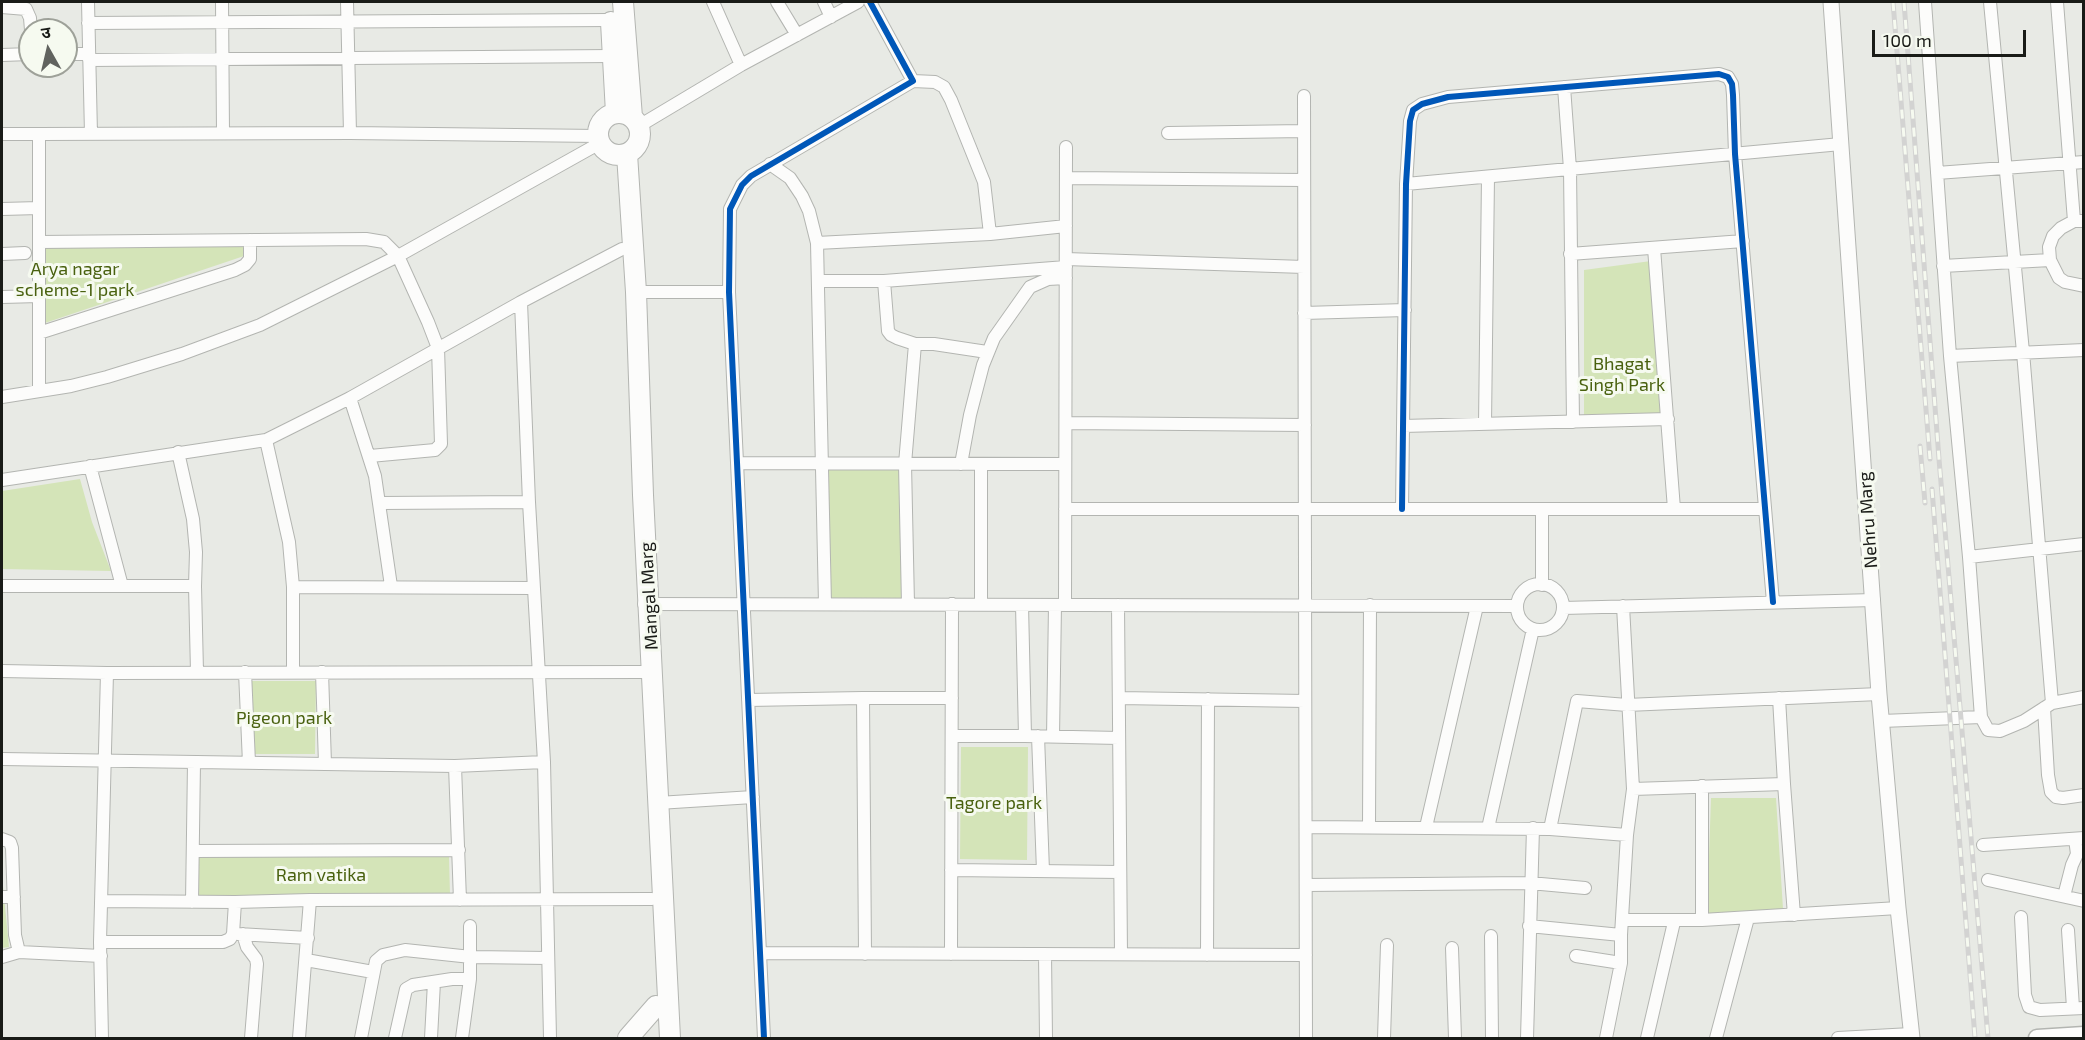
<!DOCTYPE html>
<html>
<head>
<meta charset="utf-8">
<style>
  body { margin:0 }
  #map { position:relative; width:2085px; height:1040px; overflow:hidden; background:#e8eae5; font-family:"Exo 2","Noto Sans Devanagari",sans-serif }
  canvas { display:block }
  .frame { position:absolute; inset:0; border:3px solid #191b17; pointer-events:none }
  .north { position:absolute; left:18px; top:18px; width:60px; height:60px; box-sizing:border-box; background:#f6faf0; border:2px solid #9ea199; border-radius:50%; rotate:352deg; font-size:16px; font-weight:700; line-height:24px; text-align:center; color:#191b17 }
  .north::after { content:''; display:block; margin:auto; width:21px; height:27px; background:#61635f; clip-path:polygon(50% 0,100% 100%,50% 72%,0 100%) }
  .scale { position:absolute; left:1872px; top:30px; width:154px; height:27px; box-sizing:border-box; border:3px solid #191b17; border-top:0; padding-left:8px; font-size:18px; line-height:21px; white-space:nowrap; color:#191b17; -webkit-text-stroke:4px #f6faf0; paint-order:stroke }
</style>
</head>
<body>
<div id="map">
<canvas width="2085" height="1040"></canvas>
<div class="frame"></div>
<div class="north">उ</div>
<div class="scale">100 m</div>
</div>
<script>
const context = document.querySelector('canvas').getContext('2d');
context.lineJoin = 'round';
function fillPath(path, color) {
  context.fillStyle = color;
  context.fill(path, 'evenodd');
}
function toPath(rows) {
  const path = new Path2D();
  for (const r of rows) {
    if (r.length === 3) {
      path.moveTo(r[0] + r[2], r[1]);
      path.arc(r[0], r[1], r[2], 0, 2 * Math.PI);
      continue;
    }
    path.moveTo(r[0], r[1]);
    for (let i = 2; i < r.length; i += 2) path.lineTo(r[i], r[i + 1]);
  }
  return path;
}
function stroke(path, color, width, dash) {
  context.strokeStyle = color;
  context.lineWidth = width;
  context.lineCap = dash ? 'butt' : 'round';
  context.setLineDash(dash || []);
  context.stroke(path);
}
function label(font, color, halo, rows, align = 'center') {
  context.font = font + ' "Exo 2",sans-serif';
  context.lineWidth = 6;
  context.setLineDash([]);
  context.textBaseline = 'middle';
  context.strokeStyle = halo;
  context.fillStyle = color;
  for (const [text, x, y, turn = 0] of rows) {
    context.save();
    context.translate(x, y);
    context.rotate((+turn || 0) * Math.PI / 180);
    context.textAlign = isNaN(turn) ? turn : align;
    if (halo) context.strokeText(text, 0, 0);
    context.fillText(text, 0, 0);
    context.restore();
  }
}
const green = toPath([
  [243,245,244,256,42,324,39,296,46,247],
  [1651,261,1663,416,1584,418,1584,270],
  [826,468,901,470,903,602,831,599],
  [80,479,92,522,111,571,2,569,2,491],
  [252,681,316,681,315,754,252,754],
  [961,747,1028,747,1027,860,960,859],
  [1711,798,1776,798,1783,909,1707,914],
  [194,855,449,856,450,895,193,895],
  [2,876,9,947,2,948]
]);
const minor = toPath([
  [88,2,91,134],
  [222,2,223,133],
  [347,2,350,133],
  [713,2,741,65],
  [777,2,797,35],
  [824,2,831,17],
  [1925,2,1950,356,1969,557,1981,717,1988,730,2000,731,2024,721,2052,703,2084,697],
  [1990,2,2023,352,2052,703],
  [2057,2,2074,221],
  [2,7,26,9,30,18,31,30],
  [88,23,611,20],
  [29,54,30,38],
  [66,54,89,54],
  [2,55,30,54],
  [89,60,612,56],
  [913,81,935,82,944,87,951,100,984,182,990,234],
  [1564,87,1570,169,1573,422],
  [1304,96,1306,1038],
  [639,126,741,65,858,2],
  [1168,133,1304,131],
  [2,134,39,134],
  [770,164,790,178,802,196,809,211,817,243,990,234,1066,226],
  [1937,173,2084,162],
  [1066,178,1304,180],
  [1406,184,1841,144],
  [2,209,39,208],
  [2084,221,2074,221,2061,228,2053,236,2049,247,2050,260,2059,278,2065,282,2084,286],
  [39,242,366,239,384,242,398,256,428,322,438,348,441,444,435,450,370,456],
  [817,243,825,604],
  [1654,248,1674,509],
  [2,254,25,253],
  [1570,254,1743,241],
  [1066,259,1304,267],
  [1943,266,2050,260],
  [818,281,884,281,1066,267],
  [884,281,888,331,891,335,897,338,915,344],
  [636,292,729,292],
  [2,297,39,296],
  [1304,313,1405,310],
  [39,333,235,270,245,265,250,259,250,240],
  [1950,356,2084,350],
  [39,391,39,134,350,133,598,136],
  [2,397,71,386,107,377,182,354,260,325,398,256,600,143],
  [350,398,375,476,391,586],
  [1066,423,1305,425],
  [1485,424,1488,177],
  [1403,426,1668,419],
  [266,440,289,542,293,587,293,672],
  [737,463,1065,464],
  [961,464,970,415,983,365,994,338,1030,287,1048,279,1066,278],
  [90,466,122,586],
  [2,480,266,440,350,398,521,302],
  [381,503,529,502],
  [1065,509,1765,509],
  [1402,509,1406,184,1410,121,1413,110,1422,104,1448,97,1719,74,1728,77,1732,84,1733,95,1735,154,1773,602],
  [1969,557,2084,544],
  [1540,607,23],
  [1542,585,1542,509],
  [2,586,195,586,196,552,193,519,178,452],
  [195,586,197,672],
  [293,587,534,588],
  [644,604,1517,606],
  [908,604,905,464,915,344,934,344,987,352],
  [981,604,981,464],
  [1022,605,1025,736,1119,738],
  [1065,605,1066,147],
  [1118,605,1121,954],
  [1563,608,1874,600],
  [2,671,107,673],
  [245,672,249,763],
  [322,672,325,764],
  [863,698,952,698],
  [1119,698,1305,701],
  [1779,698,1784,784],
  [748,700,863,698,865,954],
  [2044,708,2048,775,2051,792,2056,797,2063,798,2084,795],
  [1882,721,1981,717],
  [952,736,1025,736],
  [1038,736,1043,871],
  [1053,737,1055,605],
  [2,759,455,766,544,762,529,502,521,302,622,249],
  [544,762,550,1038],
  [455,766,460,900],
  [1633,789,1784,784,1794,915],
  [658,803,753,797],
  [1369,826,1370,605],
  [1306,827,1550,829,1627,835],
  [1426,827,1477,606],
  [1488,828,1533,629],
  [1550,829,1577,701,1627,705,1879,694],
  [2,839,10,842,12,848,15,935,19,952,101,956],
  [1983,845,2084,838],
  [193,851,459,850],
  [951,870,1120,872],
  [1988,880,2084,901],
  [1306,885,1530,883,1585,888],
  [2064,896,2072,865,2077,854,2075,839],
  [2,897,14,897],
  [101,901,235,902,310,900,652,899],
  [192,902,194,763],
  [2021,917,2025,995,2029,1007,2040,1010,2084,1008],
  [1622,920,1702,920,1898,908],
  [1702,920,1702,786],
  [1529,926,1621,935],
  [2068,930,2073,1008],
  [238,934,308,938],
  [243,934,247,947,256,959,257,964,251,1038],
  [1491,936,1492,1038],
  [100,942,223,942,230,939,233,934,235,902],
  [1452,948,1455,1038],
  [760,953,1306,955],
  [951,954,952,604],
  [1045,954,1046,1038],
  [1207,955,1208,699],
  [1576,956,1621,963],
  [2,957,19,952],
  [306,960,373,972],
  [102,1038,100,942,107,673,642,672],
  [299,1038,310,900],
  [361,1038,376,961,383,955,405,950,471,957,548,958],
  [395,1038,406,989,413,985,452,979,470,979],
  [431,1038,434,982],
  [462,1038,470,979,470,926],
  [764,1038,729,292,730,209,742,185,751,176,913,81,870,2],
  [1384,1038,1387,945],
  [1527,1038,1533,828],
  [1606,1038,1621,963,1621,935,1627,835,1633,789,1623,606],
  [1647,1038,1674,922],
  [1716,1038,1748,918],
  [1838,1038,1911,1034]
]);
const tertiary = toPath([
  [1831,2,1879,694,1898,908,1912,1038]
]);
const secondary = toPath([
  [2037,1038,2084,1035]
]);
const primary = toPath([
  [623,2,632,117],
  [611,22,616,113],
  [619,134,21],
  [627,154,636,292,643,495,670,1038],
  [628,1038,656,1006]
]);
const rail = toPath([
  [1893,2,1930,459],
  [1904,2,1939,459,1988,1038],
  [1920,446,1925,503],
  [1932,489,1975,1038]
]);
const cycleway = toPath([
  [1402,509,1406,184,1410,121,1413,110,1422,104,1448,97,1719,74,1728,77,1732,84,1733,95,1735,154,1773,602],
  [764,1038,729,292,730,209,742,185,751,176,913,81,870,2]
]);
const parkNames = [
  ["Arya nagar",75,269],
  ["scheme-1 park",75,290],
  ["Bhagat",1622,364],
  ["Singh Park",1622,385],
  ["Pigeon park",284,718],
  ["Tagore park",994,803],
  ["Ram vatika",321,875]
];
const streetNames = [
  ["Nehru Marg",1868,520,-94],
  ["Mangal Marg",649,596,-93]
];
fillPath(green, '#d4e4b8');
stroke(minor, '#b3b5b1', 14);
stroke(tertiary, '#b3b5b1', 17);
stroke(secondary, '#b3b5b1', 19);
stroke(primary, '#b3b5b1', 22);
stroke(minor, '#fcfcfb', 12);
stroke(tertiary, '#fcfcfb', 15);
stroke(secondary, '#fcfcfb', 16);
stroke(primary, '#fcfcfb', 20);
stroke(rail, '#d3d3d2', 5);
stroke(rail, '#f6faf0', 3, [9]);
stroke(cycleway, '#0057b8', 6);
label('18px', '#49610f', '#f6faf0', parkNames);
label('18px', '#191b17', '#f6faf0', streetNames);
</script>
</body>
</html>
